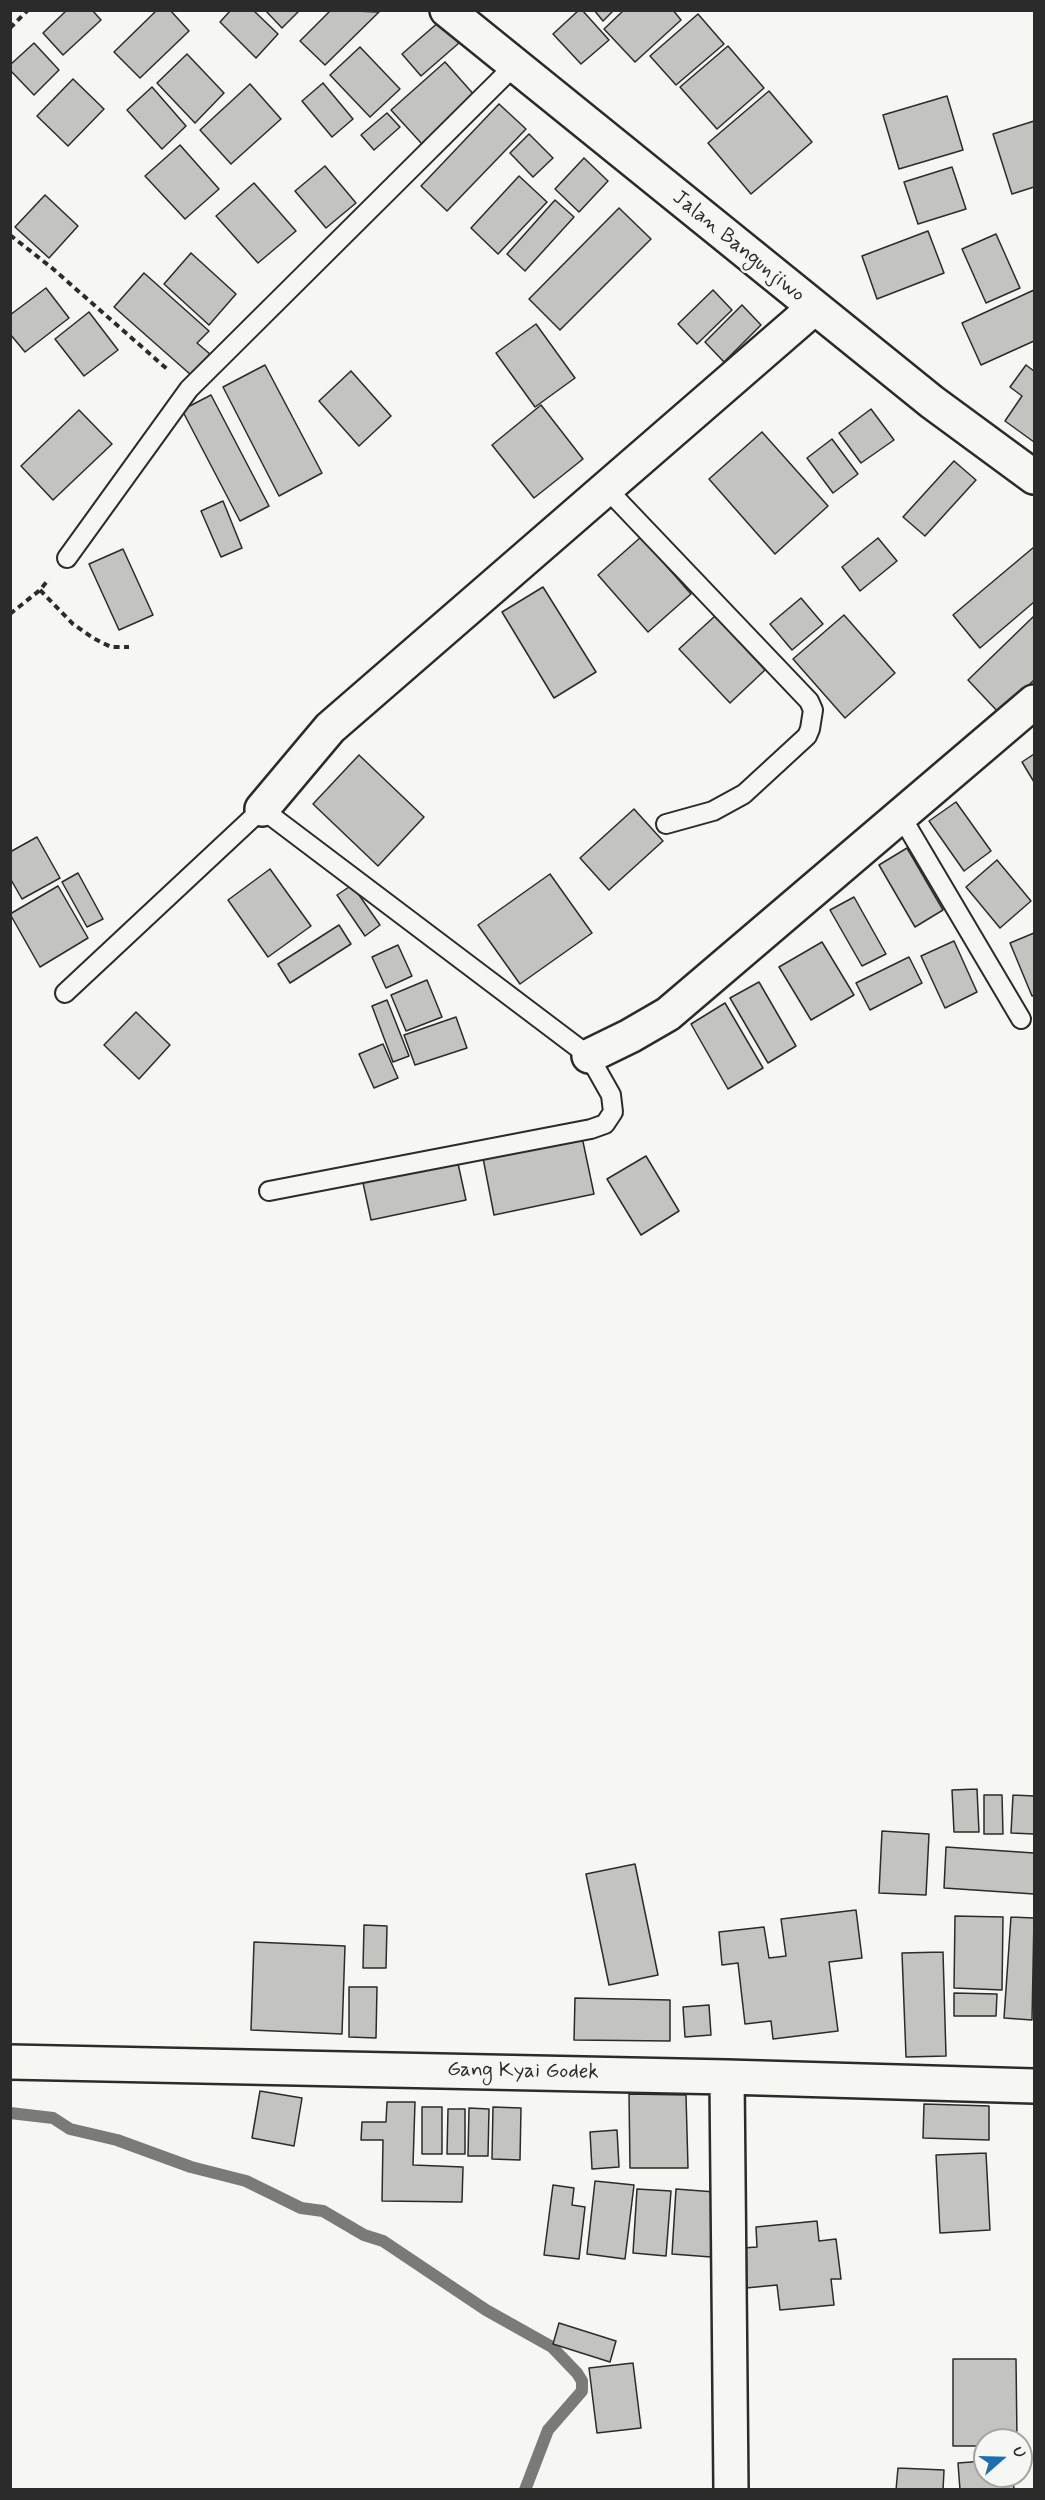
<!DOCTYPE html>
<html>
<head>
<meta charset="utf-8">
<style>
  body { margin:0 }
  #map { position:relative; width:1045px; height:2500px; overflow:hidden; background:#f6f6f2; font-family:Mynerve,sans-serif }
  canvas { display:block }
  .frame { position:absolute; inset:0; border:12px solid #2b2b2b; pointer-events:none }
  .north { position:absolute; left:973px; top:2428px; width:60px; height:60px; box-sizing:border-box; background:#f6f6f2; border:2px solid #a5a5a2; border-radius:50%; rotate:70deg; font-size:16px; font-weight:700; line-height:24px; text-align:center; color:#2b2b2b }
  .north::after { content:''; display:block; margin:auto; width:21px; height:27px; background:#1f6fb2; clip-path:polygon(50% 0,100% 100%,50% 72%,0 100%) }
</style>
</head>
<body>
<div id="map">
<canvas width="1045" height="2500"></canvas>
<div class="frame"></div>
<div class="north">U</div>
</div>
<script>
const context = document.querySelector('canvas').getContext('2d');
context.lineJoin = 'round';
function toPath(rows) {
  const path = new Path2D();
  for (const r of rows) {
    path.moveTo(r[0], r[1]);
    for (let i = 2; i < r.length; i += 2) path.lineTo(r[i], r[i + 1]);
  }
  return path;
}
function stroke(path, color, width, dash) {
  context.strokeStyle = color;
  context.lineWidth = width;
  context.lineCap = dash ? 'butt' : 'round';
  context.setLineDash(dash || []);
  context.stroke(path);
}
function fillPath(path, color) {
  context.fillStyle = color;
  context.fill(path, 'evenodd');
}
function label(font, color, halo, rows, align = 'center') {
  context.font = font + ' Mynerve,sans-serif';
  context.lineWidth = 5;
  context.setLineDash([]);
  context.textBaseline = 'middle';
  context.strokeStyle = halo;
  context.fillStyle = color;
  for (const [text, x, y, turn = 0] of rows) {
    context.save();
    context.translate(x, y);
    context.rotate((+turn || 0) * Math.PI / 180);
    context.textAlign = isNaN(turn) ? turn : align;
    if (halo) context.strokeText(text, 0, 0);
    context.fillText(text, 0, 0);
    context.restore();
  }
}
const stream = toPath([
  [10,2113,53,2118,70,2129,117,2140,191,2167,246,2181,301,2208,323,2211,364,2235,383,2241,486,2310,552,2347,577,2373,582,2381,582,2391,548,2430,525,2490]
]);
const building = toPath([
  [67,10,92,10,101,20,63,55,43,33,67,10],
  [157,10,170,10,189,31,140,78,114,52,157,10],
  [231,10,253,10,278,34,256,58,220,22,231,10],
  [265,10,300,10,282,28,265,10],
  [331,10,379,12,325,65,300,41,331,10],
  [579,10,582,10,609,40,581,64,553,34,579,10],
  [594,10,614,10,603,21,594,10],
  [624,10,673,10,681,20,635,62,604,29,624,10],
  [698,14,724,44,676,85,650,56,698,14],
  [440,21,459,43,421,76,402,54,440,21],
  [34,43,59,70,34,95,10,70,10,65,34,43],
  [728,46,764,88,717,129,680,87,728,46],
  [360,47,400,89,370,117,330,75,360,47],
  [187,54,224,93,195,123,157,83,187,54],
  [445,62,476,97,422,144,391,110,445,62],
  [73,79,104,109,68,146,37,116,73,79],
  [323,83,353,119,332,137,302,101,323,83],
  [250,84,281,119,231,164,200,130,250,84],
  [152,87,186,126,162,149,127,110,152,87],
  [769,91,812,142,751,194,708,143,769,91],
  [947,96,963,150,899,169,883,115,947,96],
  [499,104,526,129,447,211,421,186,499,104],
  [387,113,400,127,374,150,361,135,387,113],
  [1034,121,1034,187,1012,194,993,134,1034,121],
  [529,134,553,158,533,177,510,153,529,134],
  [180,145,219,189,185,219,145,176,180,145],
  [584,158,608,181,579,212,555,189,584,158],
  [325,166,356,203,326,228,295,191,325,166],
  [952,167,966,209,918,224,904,182,952,167],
  [519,176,547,202,498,254,471,228,519,176],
  [254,183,296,231,258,263,216,216,254,183],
  [45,195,78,226,49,258,15,227,45,195],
  [555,200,574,217,525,271,507,254,555,200],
  [619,208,651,239,560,330,529,299,619,208],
  [928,231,944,273,877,299,862,256,928,231],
  [996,234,1020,288,986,303,962,249,996,234],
  [191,253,236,294,209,325,164,284,191,253],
  [144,273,209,331,197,343,210,354,191,375,114,307,144,273],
  [46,288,69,318,25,352,10,334,10,315,46,288],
  [713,290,732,310,697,344,678,324,713,290],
  [1034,290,1034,341,981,365,962,323,1034,290],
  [742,305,761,325,724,362,705,342,742,305],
  [89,312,118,350,84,376,55,339,89,312],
  [536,324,575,378,535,407,496,353,536,324],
  [265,365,322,473,279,496,223,387,265,365],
  [1026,365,1034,371,1034,442,1005,421,1022,396,1010,387,1026,365],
  [351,371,391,416,359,446,319,401,351,371],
  [211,395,269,506,240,521,182,410,211,395],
  [541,405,583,459,534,498,492,445,541,405],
  [871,409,894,440,861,463,839,433,871,409],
  [79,410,112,444,53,500,21,466,79,410],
  [762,432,828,506,775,554,709,479,762,432],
  [832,439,858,474,833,493,807,458,832,439],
  [954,461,976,480,925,536,903,517,954,461],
  [223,501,242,548,221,557,201,511,223,501],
  [641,537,691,594,648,632,598,575,641,537],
  [878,538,897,561,860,591,842,567,878,538],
  [1034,547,1034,602,980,648,953,615,1034,547],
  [123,549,153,615,119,630,89,564,123,549],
  [543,587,596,672,554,698,502,612,543,587],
  [801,598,823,624,792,650,770,624,801,598],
  [844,615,895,673,845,718,793,659,844,615],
  [715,616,765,670,730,703,679,649,715,616],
  [1034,616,1034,680,1000,714,968,680,1034,616],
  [1034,754,1034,782,1022,762,1034,754],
  [359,755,424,817,378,866,313,804,359,755],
  [956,802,991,851,964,871,929,821,956,802],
  [634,809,663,841,609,890,580,858,634,809],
  [37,837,60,878,22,899,10,878,10,852,37,837],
  [907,848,943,910,915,927,879,865,907,848],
  [997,860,1031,901,1000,928,966,887,997,860],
  [270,869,311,926,268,957,228,900,270,869],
  [78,873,103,919,87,927,62,882,78,873],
  [550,874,592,933,520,984,478,925,550,874],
  [352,885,380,925,365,936,337,895,352,885],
  [58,886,88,938,40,967,10,914,58,886],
  [854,897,886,954,862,966,830,910,854,897],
  [339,925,351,944,290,983,278,964,339,925],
  [1034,933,1034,995,1032,996,1010,943,1034,933],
  [954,941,977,992,945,1008,921,956,954,941],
  [822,942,854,995,811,1020,779,967,822,942],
  [398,945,412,976,386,988,372,957,398,945],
  [909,957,922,983,870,1010,856,983,909,957],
  [427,980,442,1017,406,1031,391,995,427,980],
  [759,982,796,1046,768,1063,730,998,759,982],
  [387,1000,409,1056,393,1062,372,1006,387,1000],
  [725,1003,763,1068,728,1089,691,1024,725,1003],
  [136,1012,170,1045,139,1079,104,1045,136,1012],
  [456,1017,467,1048,415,1065,404,1035,456,1017],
  [383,1044,398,1078,374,1088,359,1054,383,1044],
  [582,1137,594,1194,494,1215,483,1158,582,1137],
  [646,1156,679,1211,641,1235,607,1179,646,1156],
  [457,1159,466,1200,371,1220,362,1178,457,1159],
  [977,1789,979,1832,954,1832,952,1790,977,1789],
  [984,1795,1002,1795,1003,1834,984,1834,984,1795],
  [1013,1795,1034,1796,1034,1834,1011,1833,1013,1795],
  [882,1831,929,1834,926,1895,879,1893,882,1831],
  [946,1847,1034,1853,1034,1894,944,1888,946,1847],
  [635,1864,658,1975,609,1985,586,1874,635,1864],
  [856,1910,862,1958,829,1962,838,2031,773,2039,771,2021,745,2024,738,1963,722,1965,719,1932,764,1927,769,1958,786,1956,781,1919,856,1910],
  [955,1916,1003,1917,1002,1990,954,1988,955,1916],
  [1011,1917,1034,1918,1032,2020,1004,2018,1011,1917],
  [364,1925,387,1926,386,1968,363,1968,364,1925],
  [254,1942,345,1946,342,2034,251,2030,254,1942],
  [943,1952,946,2056,906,2057,902,1953,943,1952],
  [349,1987,377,1987,376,2038,349,2037,349,1987],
  [954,1993,997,1994,996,2016,954,2016,954,1993],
  [575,1998,670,2000,670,2041,574,2040,575,1998],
  [709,2005,711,2035,685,2037,683,2007,709,2005],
  [260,2091,302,2098,294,2146,252,2138,260,2091],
  [629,2094,686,2095,688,2168,630,2168,629,2094],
  [387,2102,415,2102,413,2165,463,2167,462,2202,382,2201,383,2140,361,2140,362,2122,386,2122,387,2102],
  [924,2104,989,2106,989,2140,923,2138,924,2104],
  [422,2107,442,2107,442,2154,422,2154,422,2107],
  [493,2107,521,2108,520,2160,492,2159,493,2107],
  [469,2108,489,2109,488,2156,468,2156,469,2108],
  [448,2109,465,2109,465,2154,447,2154,448,2109],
  [617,2130,619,2167,592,2169,590,2132,617,2130],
  [986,2153,990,2230,940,2233,936,2155,986,2153],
  [595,2181,634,2185,625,2259,587,2254,595,2181],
  [553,2185,574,2188,572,2205,585,2207,579,2259,544,2255,553,2185],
  [637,2189,671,2191,666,2256,633,2253,637,2189],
  [676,2189,715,2192,711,2257,672,2254,676,2189],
  [817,2221,819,2241,836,2239,841,2279,831,2279,834,2305,780,2310,777,2285,746,2288,742,2248,757,2247,756,2227,817,2221],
  [559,2323,616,2341,610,2362,553,2344,559,2323],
  [953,2359,1016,2359,1017,2440,985,2440,985,2446,953,2446,953,2359],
  [633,2363,641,2428,597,2433,589,2368,633,2363],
  [985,2461,985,2476,1013,2476,1014,2490,960,2490,958,2463,985,2461],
  [898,2468,944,2470,943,2490,896,2490,898,2468]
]);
const path = toPath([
  [10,28,28,10],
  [10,235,52,268,167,369],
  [40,590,73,624,93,638,111,647,129,647],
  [10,614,40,590,49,579]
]);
const service = toPath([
  [606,488,809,701,813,710,810,729,807,736,744,794,713,811,666,824],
  [67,558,189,389,514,66],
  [901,816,1021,1019],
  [65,993,262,809,589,1056,611,1095,613,1112,605,1124,591,1129,269,1191]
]);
const minor = toPath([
  [262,809,330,728,814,308],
  [589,1056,630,1036,668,1014,1034,702],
  [10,2062,727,2077,1034,2086],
  [727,2077,731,2490]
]);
const secondary = toPath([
  [447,10,932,402,1034,477]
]);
const streetNames = [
  ["Jalan Bangunjiwo",738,247,39],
  ["Gang Kyai Godek",523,2072,1]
];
stroke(stream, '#7a7a78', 12);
fillPath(building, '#c3c3c0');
stroke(building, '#2b2b2b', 1.5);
stroke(service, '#2b2b2b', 22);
stroke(minor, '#2b2b2b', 38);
stroke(secondary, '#2b2b2b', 38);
stroke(path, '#2b2b2b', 4, [6, 4.5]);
stroke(service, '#f6f6f2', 18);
stroke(minor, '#f6f6f2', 33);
stroke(secondary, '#f6f6f2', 33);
label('21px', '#2b2b2b', '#f6f6f2', streetNames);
</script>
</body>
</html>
